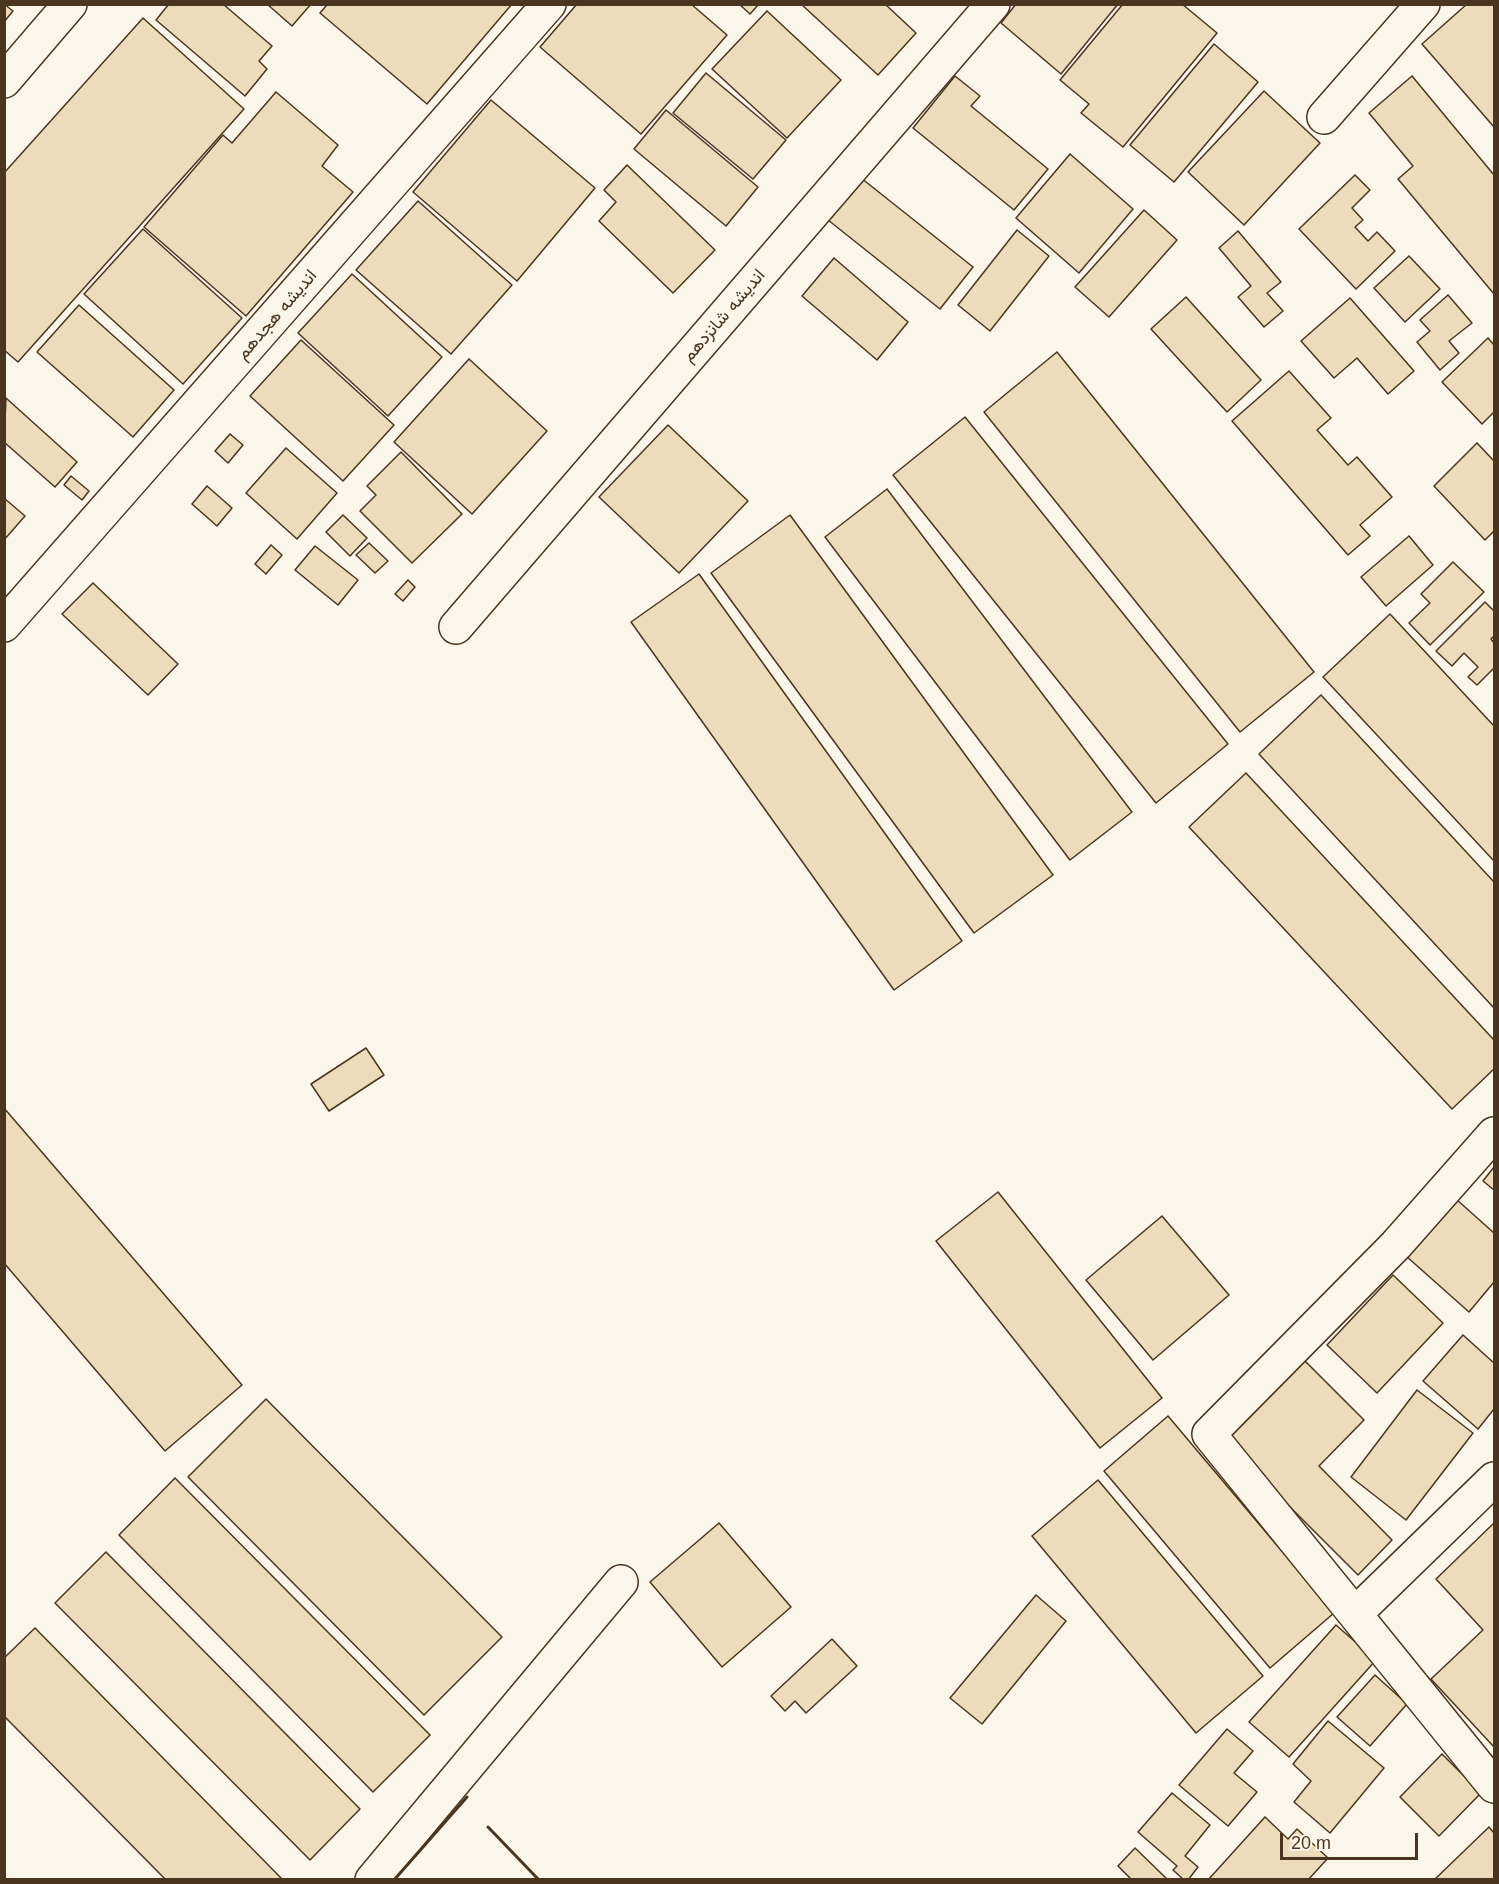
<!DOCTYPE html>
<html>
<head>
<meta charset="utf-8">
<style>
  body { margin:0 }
  #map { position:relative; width:1499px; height:1884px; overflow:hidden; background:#fbf6e9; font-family:Arial,sans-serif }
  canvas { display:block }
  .frame { position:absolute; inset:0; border:6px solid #4a3520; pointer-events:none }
  .scale { position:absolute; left:1280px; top:1833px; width:138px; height:27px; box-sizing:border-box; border:3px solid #4a3520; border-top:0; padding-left:8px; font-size:18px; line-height:21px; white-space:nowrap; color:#4a3520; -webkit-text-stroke:4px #fbf6e9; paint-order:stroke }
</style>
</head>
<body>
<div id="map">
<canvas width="1499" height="1884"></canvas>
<div class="frame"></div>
<div class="scale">20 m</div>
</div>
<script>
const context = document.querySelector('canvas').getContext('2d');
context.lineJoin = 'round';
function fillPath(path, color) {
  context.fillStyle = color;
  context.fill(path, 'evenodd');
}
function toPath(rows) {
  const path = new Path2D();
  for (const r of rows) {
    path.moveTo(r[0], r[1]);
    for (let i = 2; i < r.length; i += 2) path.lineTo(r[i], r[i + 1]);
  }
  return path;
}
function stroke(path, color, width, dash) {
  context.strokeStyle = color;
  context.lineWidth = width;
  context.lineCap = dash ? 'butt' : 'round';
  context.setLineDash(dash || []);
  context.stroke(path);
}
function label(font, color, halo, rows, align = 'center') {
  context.font = font + ' Arial,Vazirmatn,sans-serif';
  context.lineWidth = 4.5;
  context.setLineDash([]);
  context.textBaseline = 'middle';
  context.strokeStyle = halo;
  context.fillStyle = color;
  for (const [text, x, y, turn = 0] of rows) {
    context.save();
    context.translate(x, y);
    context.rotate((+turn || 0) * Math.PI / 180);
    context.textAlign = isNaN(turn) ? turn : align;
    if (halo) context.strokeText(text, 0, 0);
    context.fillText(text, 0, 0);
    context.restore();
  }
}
const building = toPath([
  [4,4,13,11,4,22,4,4],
  [169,4,223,4,272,46,259,61,267,69,245,96,156,20,169,4],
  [267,4,311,4,292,26,267,4],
  [325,4,512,4,427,104,320,13,326,6,325,4],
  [577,4,691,4,727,35,641,134,540,47,577,4],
  [739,4,759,4,750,14,739,4],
  [801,4,885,4,916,33,878,75,801,4],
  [1016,4,1118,4,1061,74,1001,23,1016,4],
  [1123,4,1182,4,1217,33,1123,147,1081,113,1089,104,1060,80,1123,4],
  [1467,4,1494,4,1494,127,1422,44,1467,4],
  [767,11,841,80,787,138,712,69,767,11],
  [143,18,244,109,18,362,4,350,4,173,143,18],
  [1214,44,1258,82,1174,182,1130,145,1214,44],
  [706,73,786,140,753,179,673,113,706,73],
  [955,76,980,96,971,106,1048,169,1014,210,913,128,955,76],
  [1412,76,1494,175,1494,294,1398,179,1413,166,1369,113,1412,76],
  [1264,91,1320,143,1244,225,1188,172,1264,91],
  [276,92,338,145,322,166,353,192,246,316,144,227,223,135,232,143,276,92],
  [491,100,595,188,517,281,413,192,491,100],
  [666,110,758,187,726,226,634,149,666,110],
  [1070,154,1133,209,1079,273,1016,218,1070,154],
  [627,165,715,250,673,293,599,221,616,202,604,190,627,165],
  [856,174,973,267,940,309,823,216,856,174],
  [1355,175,1370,190,1352,208,1363,220,1355,227,1368,241,1377,232,1395,251,1356,289,1299,229,1355,175],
  [418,201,512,285,451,354,356,270,418,201],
  [1144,210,1177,240,1109,317,1075,287,1144,210],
  [143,229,242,318,183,384,84,294,143,229],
  [1017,230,1049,256,990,331,958,305,1017,230],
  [1238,231,1281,282,1267,293,1283,311,1264,327,1238,297,1251,286,1219,248,1238,231],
  [1409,256,1440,289,1405,322,1374,288,1409,256],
  [834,258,908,322,877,360,802,296,834,258],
  [352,274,442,357,388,416,298,333,352,274],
  [1448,295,1472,323,1449,341,1459,353,1440,370,1417,342,1430,331,1420,320,1448,295],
  [1186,297,1261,380,1227,412,1151,329,1186,297],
  [1350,298,1414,371,1388,394,1357,358,1334,378,1301,341,1350,298],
  [79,305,174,390,133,437,37,352,79,305],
  [1488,338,1494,345,1494,412,1482,424,1442,382,1488,338],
  [301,340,394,425,343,481,250,396,301,340],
  [1057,352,1314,672,1240,732,984,412,1057,352],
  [469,359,547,431,472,514,394,442,469,359],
  [1289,371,1331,418,1317,430,1348,465,1357,457,1392,497,1360,525,1370,536,1348,555,1232,421,1289,371],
  [6,398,77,462,55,487,4,442,6,398],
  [965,417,1228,744,1156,803,893,475,965,417],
  [668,425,748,501,679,573,599,497,668,425],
  [230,434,243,445,228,463,215,451,230,434],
  [1477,443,1494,461,1494,531,1485,540,1434,486,1477,443],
  [286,448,337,493,297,539,246,493,286,448],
  [401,452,462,514,412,563,360,511,376,495,367,486,401,452],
  [71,476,89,491,82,500,64,485,71,476],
  [207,486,232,508,217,526,192,504,207,486],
  [887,489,1132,812,1070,860,825,537,887,489],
  [4,498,25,516,4,540,4,498],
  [343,515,367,538,350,556,326,532,343,515],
  [790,515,1053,875,974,933,711,573,790,515],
  [1409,536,1433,565,1386,606,1361,577,1409,536],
  [369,543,388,561,375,573,356,555,369,543],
  [271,545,282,555,266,574,255,564,271,545],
  [315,546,358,580,338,605,295,570,315,546],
  [1453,562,1484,592,1430,645,1409,623,1430,603,1421,594,1453,562],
  [699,574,962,941,894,990,631,622,699,574],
  [408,580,415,587,403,601,395,594,408,580],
  [93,583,178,664,148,695,62,614,93,583],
  [1485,602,1494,611,1494,636,1491,639,1494,643,1494,668,1477,685,1468,677,1478,667,1464,653,1452,666,1436,651,1485,602],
  [1390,614,1494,726,1494,861,1323,677,1390,614],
  [1321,695,1494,882,1494,1008,1259,754,1321,695],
  [1246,773,1494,1040,1494,1069,1452,1109,1189,827,1246,773],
  [366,1048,384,1075,329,1111,311,1084,366,1048],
  [4,1108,242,1385,165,1451,4,1263,4,1108],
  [1494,1167,1494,1190,1483,1181,1494,1167],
  [998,1192,1162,1398,1100,1448,936,1241,998,1192],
  [1456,1199,1494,1233,1494,1282,1469,1312,1406,1256,1456,1199],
  [1162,1216,1229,1295,1153,1360,1086,1280,1162,1216],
  [1393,1275,1443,1323,1377,1393,1327,1345,1393,1275],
  [1463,1335,1494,1363,1494,1409,1478,1429,1423,1381,1463,1335],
  [1302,1358,1364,1420,1319,1466,1392,1540,1358,1575,1222,1439,1302,1358],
  [1417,1390,1473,1433,1406,1520,1351,1477,1417,1390],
  [266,1399,502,1637,424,1715,188,1477,266,1399],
  [1168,1416,1334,1613,1270,1668,1104,1471,1168,1416],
  [175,1478,430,1735,373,1792,119,1535,175,1478],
  [1098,1480,1263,1676,1196,1733,1032,1536,1098,1480],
  [719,1523,791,1607,722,1667,650,1582,719,1523],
  [1494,1523,1494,1747,1431,1679,1483,1630,1436,1579,1494,1523],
  [106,1552,360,1809,310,1860,55,1603,106,1552],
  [1036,1595,1066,1621,982,1724,950,1698,1036,1595],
  [1336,1625,1376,1660,1289,1757,1249,1722,1336,1625],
  [35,1628,283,1880,166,1880,4,1716,4,1658,35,1628],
  [832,1639,857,1666,806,1713,795,1701,785,1711,771,1696,832,1639],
  [1375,1675,1407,1704,1370,1746,1337,1717,1375,1675],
  [1328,1721,1384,1768,1330,1833,1294,1802,1311,1781,1293,1764,1328,1721],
  [1227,1729,1253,1751,1234,1773,1257,1792,1228,1826,1179,1785,1227,1729],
  [1442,1754,1481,1793,1439,1836,1400,1797,1442,1754],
  [1172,1793,1210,1825,1185,1856,1198,1867,1188,1880,1184,1880,1173,1870,1177,1866,1138,1832,1172,1793],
  [1265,1817,1288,1839,1297,1829,1328,1858,1308,1880,1208,1880,1265,1817],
  [1489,1827,1494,1833,1494,1880,1434,1880,1489,1827],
  [1135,1848,1168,1880,1132,1880,1118,1866,1135,1848]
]);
const minor = toPath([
  [4,81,70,4],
  [1324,117,1423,4],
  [4,625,549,4],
  [456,627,993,4],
  [1494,1134,1396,1245,1209,1434,1494,1786],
  [1355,1614,1494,1479],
  [372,1880,621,1582]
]);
const wall = toPath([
  [488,1827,539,1880],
  [394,1880,467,1797]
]);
const streetNames = [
  ["اندیشه هجدهم",277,315,-49],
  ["اندیشه شانزدهم",724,316,-49]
];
fillPath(building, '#ecdcbc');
stroke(building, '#4a3520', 1.5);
stroke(minor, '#4a3520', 36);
stroke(minor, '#fbf6e9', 33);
stroke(wall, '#4a3520', 3);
label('18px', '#4a3520', '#fbf6e9', streetNames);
</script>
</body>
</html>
